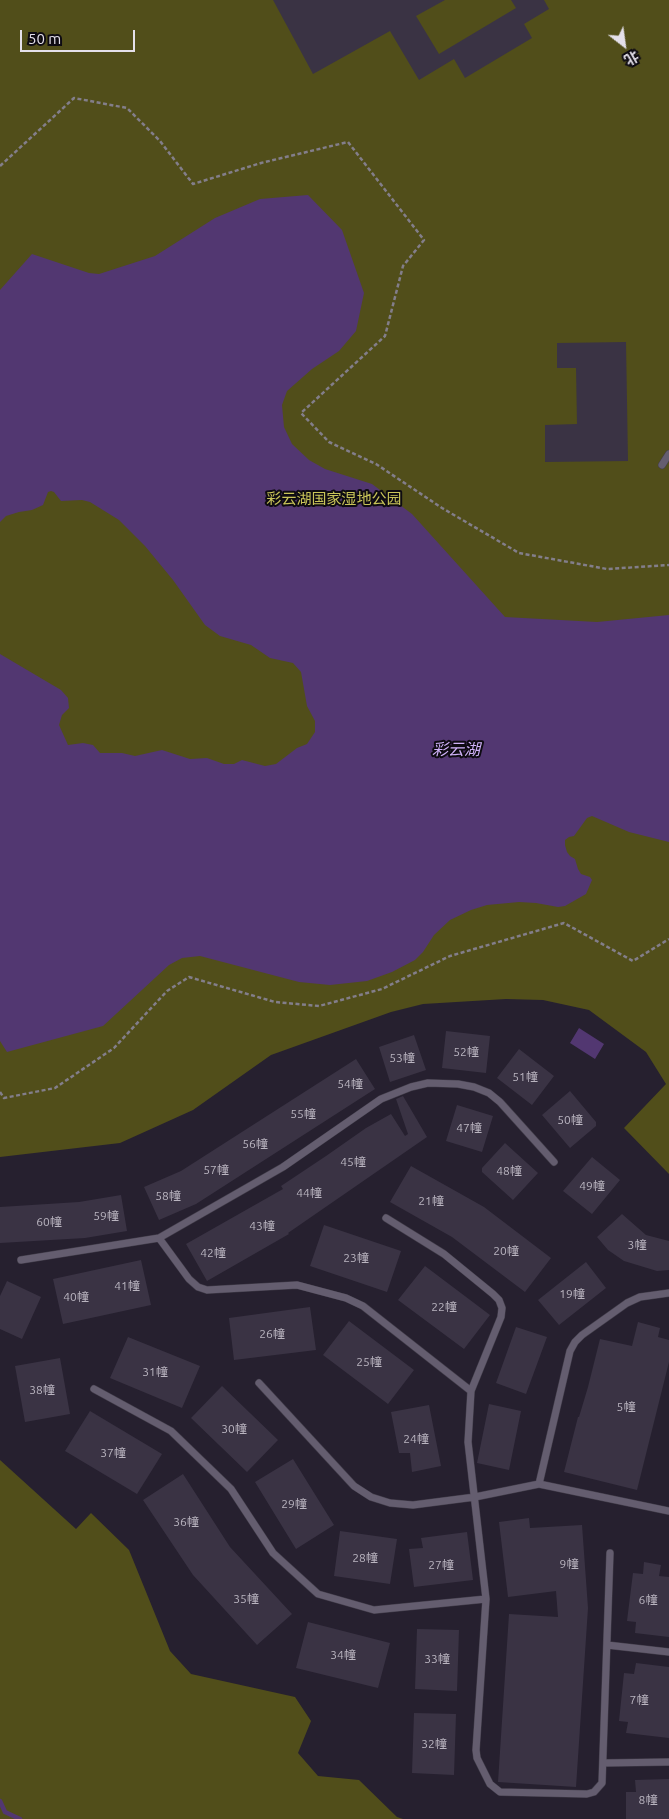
<!DOCTYPE html>
<html>
<head>
<meta charset="utf-8">
<style>
  body { margin:0 }
  #map { position:relative; width:669px; height:1819px; overflow:hidden; background:#26202f; font-family:Ubuntu,"Noto Sans SC",sans-serif }
  canvas { display:block }
  .north { position:absolute; left:599px; top:20px; width:50px; height:50px; -webkit-text-stroke:4px #0e0b12; paint-order:stroke; rotate:150deg; font-size:14px; font-weight:700; line-height:20px; text-align:center; color:#e4e0ea }
  .north::after { content:''; display:block; margin:auto; width:18px; height:22px; background:#e4e0ea; clip-path:polygon(50% 0,100% 100%,50% 72%,0 100%) }
  .scale { position:absolute; left:20px; top:30px; width:115px; height:22px; box-sizing:border-box; border:2px solid #e4e0ea; border-top:0; padding-left:6px; font-size:15px; line-height:18px; white-space:nowrap; color:#e4e0ea; -webkit-text-stroke:4px #0e0b12; paint-order:stroke }
</style>
</head>
<body>
<div id="map">
<canvas width="669" height="1819"></canvas>
<div class="north">北</div>
<div class="scale">50 m</div>
</div>
<script>
const context = document.querySelector('canvas').getContext('2d');
context.lineJoin = 'round';
function fillPath(path, color) {
  context.fillStyle = color;
  context.fill(path, 'evenodd');
}
function toPath(rows) {
  const path = new Path2D();
  for (const r of rows) {
    path.moveTo(r[0], r[1]);
    for (let i = 2; i < r.length; i += 2) path.lineTo(r[i], r[i + 1]);
  }
  return path;
}
function stroke(path, color, width, dash) {
  context.strokeStyle = color;
  context.lineWidth = width;
  context.lineCap = dash ? 'butt' : 'round';
  context.setLineDash(dash || []);
  context.stroke(path);
}
function label(font, color, halo, rows, align = 'center') {
  context.font = font + ' Ubuntu,"Noto Sans SC",sans-serif';
  context.lineWidth = 4;
  context.setLineDash([]);
  context.textBaseline = 'middle';
  context.strokeStyle = halo;
  context.fillStyle = color;
  for (const [text, x, y, turn = 0] of rows) {
    context.save();
    context.translate(x, y);
    context.rotate((+turn || 0) * Math.PI / 180);
    context.textAlign = isNaN(turn) ? turn : align;
    if (halo) context.strokeText(text, 0, 0);
    context.fillText(text, 0, 0);
    context.restore();
  }
}
const green = toPath([
  [0,0,669,0,669,1174,624,1128,666,1084,646,1052,589,1010,543,1000,506,999,423,1004,391,1012,271,1055,193,1110,120,1143,0,1157],
  [0,1460,76,1529,91,1513,129,1550,170,1651,191,1674,295,1697,311,1721,298,1753,318,1776,359,1780,397,1817,403,1819,0,1819]
]);
const water = toPath([
  [308,195,342,230,364,293,356,331,339,351,312,369,287,391,282,405,284,427,292,444,309,460,325,469,372,484,412,514,505,617,597,622,669,615,669,842,629,832,592,816,587,818,574,836,569,837,565,840,565,845,567,852,570,856,575,859,578,869,581,874,590,877,592,880,586,894,565,906,558,907,536,903,519,902,487,905,471,910,450,920,434,935,423,952,415,960,392,972,367,981,330,985,299,982,200,956,182,958,169,965,103,1026,7,1052,0,1041,0,654,61,690,68,698,69,708,62,715,59,725,68,745,83,743,93,745,100,753,122,753,135,756,162,750,190,759,207,758,224,764,234,764,242,760,265,766,276,764,297,748,307,744,315,732,315,721,307,706,301,672,293,663,270,658,251,645,220,636,205,625,173,580,145,546,119,520,90,502,82,500,61,501,54,492,51,491,48,492,43,505,32,510,19,512,6,516,0,522,0,290,32,254,89,273,99,274,155,256,215,218,260,199],
  [579,1028,604,1044,595,1059,570,1043]
]);
const stream = toPath([
  [0,1801,5,1812,20,1819]
]);
const building = toPath([
  [273,0,445,0,416,16,439,54,516,8,511,0,544,0,549,9,524,24,532,38,465,78,454,59,419,80,390,31,313,74],
  [626,342,628,461,545,462,545,425,577,424,576,368,557,368,557,343],
  [446,1031,490,1036,486,1073,442,1068],
  [414,1035,426,1070,390,1082,379,1047],
  [519,1049,554,1076,532,1105,497,1078],
  [356,1059,375,1089,196,1204,159,1220,144,1187,181,1171],
  [570,1091,596,1122,596,1126,570,1148,542,1115],
  [403,1096,427,1137,288,1233,289,1234,207,1281,186,1244,283,1189,281,1186,326,1156,366,1128,391,1114,405,1136,408,1134,396,1099],
  [457,1105,493,1116,482,1152,446,1141],
  [505,1143,538,1173,513,1200,482,1172,482,1168],
  [592,1157,620,1180,592,1214,563,1191],
  [411,1166,484,1207,551,1258,525,1292,452,1237,390,1202],
  [121,1195,127,1231,85,1238,0,1243,0,1207,79,1202],
  [622,1214,646,1235,669,1241,669,1270,657,1271,624,1261,608,1250,597,1237],
  [324,1225,401,1251,387,1292,310,1266],
  [141,1260,151,1305,63,1324,53,1279],
  [586,1262,606,1288,559,1325,538,1300],
  [425,1266,490,1315,464,1349,398,1300],
  [7,1281,41,1297,22,1339,0,1329,0,1296],
  [310,1307,316,1350,234,1360,229,1318],
  [349,1321,414,1370,388,1404,323,1355],
  [638,1322,660,1328,658,1337,669,1340,669,1362,637,1490,564,1472,578,1417,579,1417,588,1387,600,1339,632,1346],
  [516,1327,547,1337,526,1394,496,1383],
  [128,1337,200,1366,182,1408,110,1378],
  [60,1358,70,1414,25,1422,15,1366],
  [222,1386,278,1440,247,1472,191,1418],
  [489,1404,521,1411,509,1470,477,1463],
  [429,1405,441,1466,412,1472,410,1453,399,1453,391,1412],
  [90,1411,162,1454,137,1494,65,1451],
  [293,1459,334,1525,296,1549,255,1482],
  [183,1474,230,1547,292,1614,257,1645,193,1575,143,1500],
  [529,1518,530,1528,582,1525,588,1608,576,1787,498,1782,509,1614,558,1617,556,1591,508,1597,499,1522],
  [340,1531,397,1539,390,1584,334,1576],
  [467,1532,473,1580,414,1587,409,1549,423,1548,421,1538],
  [644,1562,661,1565,659,1576,669,1577,669,1637,635,1633,636,1622,627,1621,633,1573,643,1574],
  [308,1622,390,1643,378,1688,296,1668],
  [417,1629,459,1630,457,1691,415,1689],
  [636,1663,669,1667,669,1738,626,1733,628,1722,619,1721,624,1673,634,1674],
  [414,1713,456,1714,454,1775,412,1773],
  [669,1779,669,1819,626,1819,626,1792,636,1792,635,1780]
]);
const path = toPath([
  [0,166,74,98,127,108,160,141,193,184,261,163,348,142,424,240,403,266,385,336,301,413,329,442,376,464,442,508,519,553,607,569,669,565],
  [0,1092,4,1098,55,1088,114,1048,167,991,189,977,275,1002,319,1006,382,989,450,956,564,923,633,961,669,939]
]);
const service = toPath([
  [662,465,669,454],
  [386,1218,444,1254,493,1294,499,1300,502,1308,501,1317,471,1391,468,1442,486,1599,476,1750,477,1758,490,1784,500,1792,587,1794,594,1792,602,1783,610,1553],
  [159,1238,283,1167,381,1099,411,1087,428,1083,458,1084,474,1087,489,1093,500,1102,554,1162],
  [21,1260,159,1238,189,1279,198,1287,207,1290,297,1285,346,1298,363,1306,471,1391],
  [259,1383,354,1486,371,1497,390,1503,413,1505,475,1497,539,1484,669,1511],
  [94,1389,171,1431,231,1489,273,1553,318,1594,374,1610,486,1599],
  [539,1484,570,1351,575,1342,582,1335,627,1303,640,1297,669,1293],
  [607,1645,669,1652],
  [603,1763,669,1762]
]);
const numberNames = [
  ["52幢",466,1052],
  ["53幢",402,1058],
  ["51幢",525,1077],
  ["54幢",350,1084],
  ["55幢",303,1114],
  ["50幢",570,1120],
  ["47幢",469,1128],
  ["56幢",255,1144],
  ["45幢",353,1162],
  ["57幢",216,1170],
  ["48幢",509,1171],
  ["49幢",592,1186],
  ["44幢",309,1193],
  ["58幢",168,1196],
  ["21幢",431,1201],
  ["59幢",106,1216],
  ["60幢",49,1222],
  ["43幢",262,1226],
  ["3幢",637,1245],
  ["20幢",506,1251],
  ["42幢",213,1253],
  ["23幢",356,1258],
  ["41幢",127,1286],
  ["19幢",572,1294],
  ["40幢",76,1297],
  ["22幢",444,1307],
  ["26幢",272,1334],
  ["25幢",369,1362],
  ["31幢",155,1372],
  ["38幢",42,1390],
  ["5幢",626,1407],
  ["30幢",234,1429],
  ["24幢",416,1439],
  ["37幢",113,1453],
  ["29幢",294,1504],
  ["36幢",186,1522],
  ["28幢",365,1558],
  ["9幢",569,1564],
  ["27幢",441,1565],
  ["35幢",246,1599],
  ["6幢",648,1600],
  ["34幢",343,1655],
  ["33幢",437,1659],
  ["7幢",639,1700],
  ["32幢",434,1744],
  ["8幢",648,1800]
];
const parkNames = [
  ["彩云湖国家湿地公园",334,499]
];
const waterNames = [
  ["彩云湖",456,750]
];
fillPath(green, '#514e1a');
fillPath(water, '#523771');
stroke(stream, '#523771', 4.5);
fillPath(building, '#3a3344');
stroke(service, '#423d4a', 8);
stroke(path, '#837e8a', 2.5, [4, 2.5]);
stroke(service, '#645d6f', 7);
label('12px', '#bab5c0', null, numberNames);
label('15px', '#c9c459', '#0e0b12', parkNames);
label('italic 16px', '#cfb1f8', '#0e0b12', waterNames);
</script>
</body>
</html>
